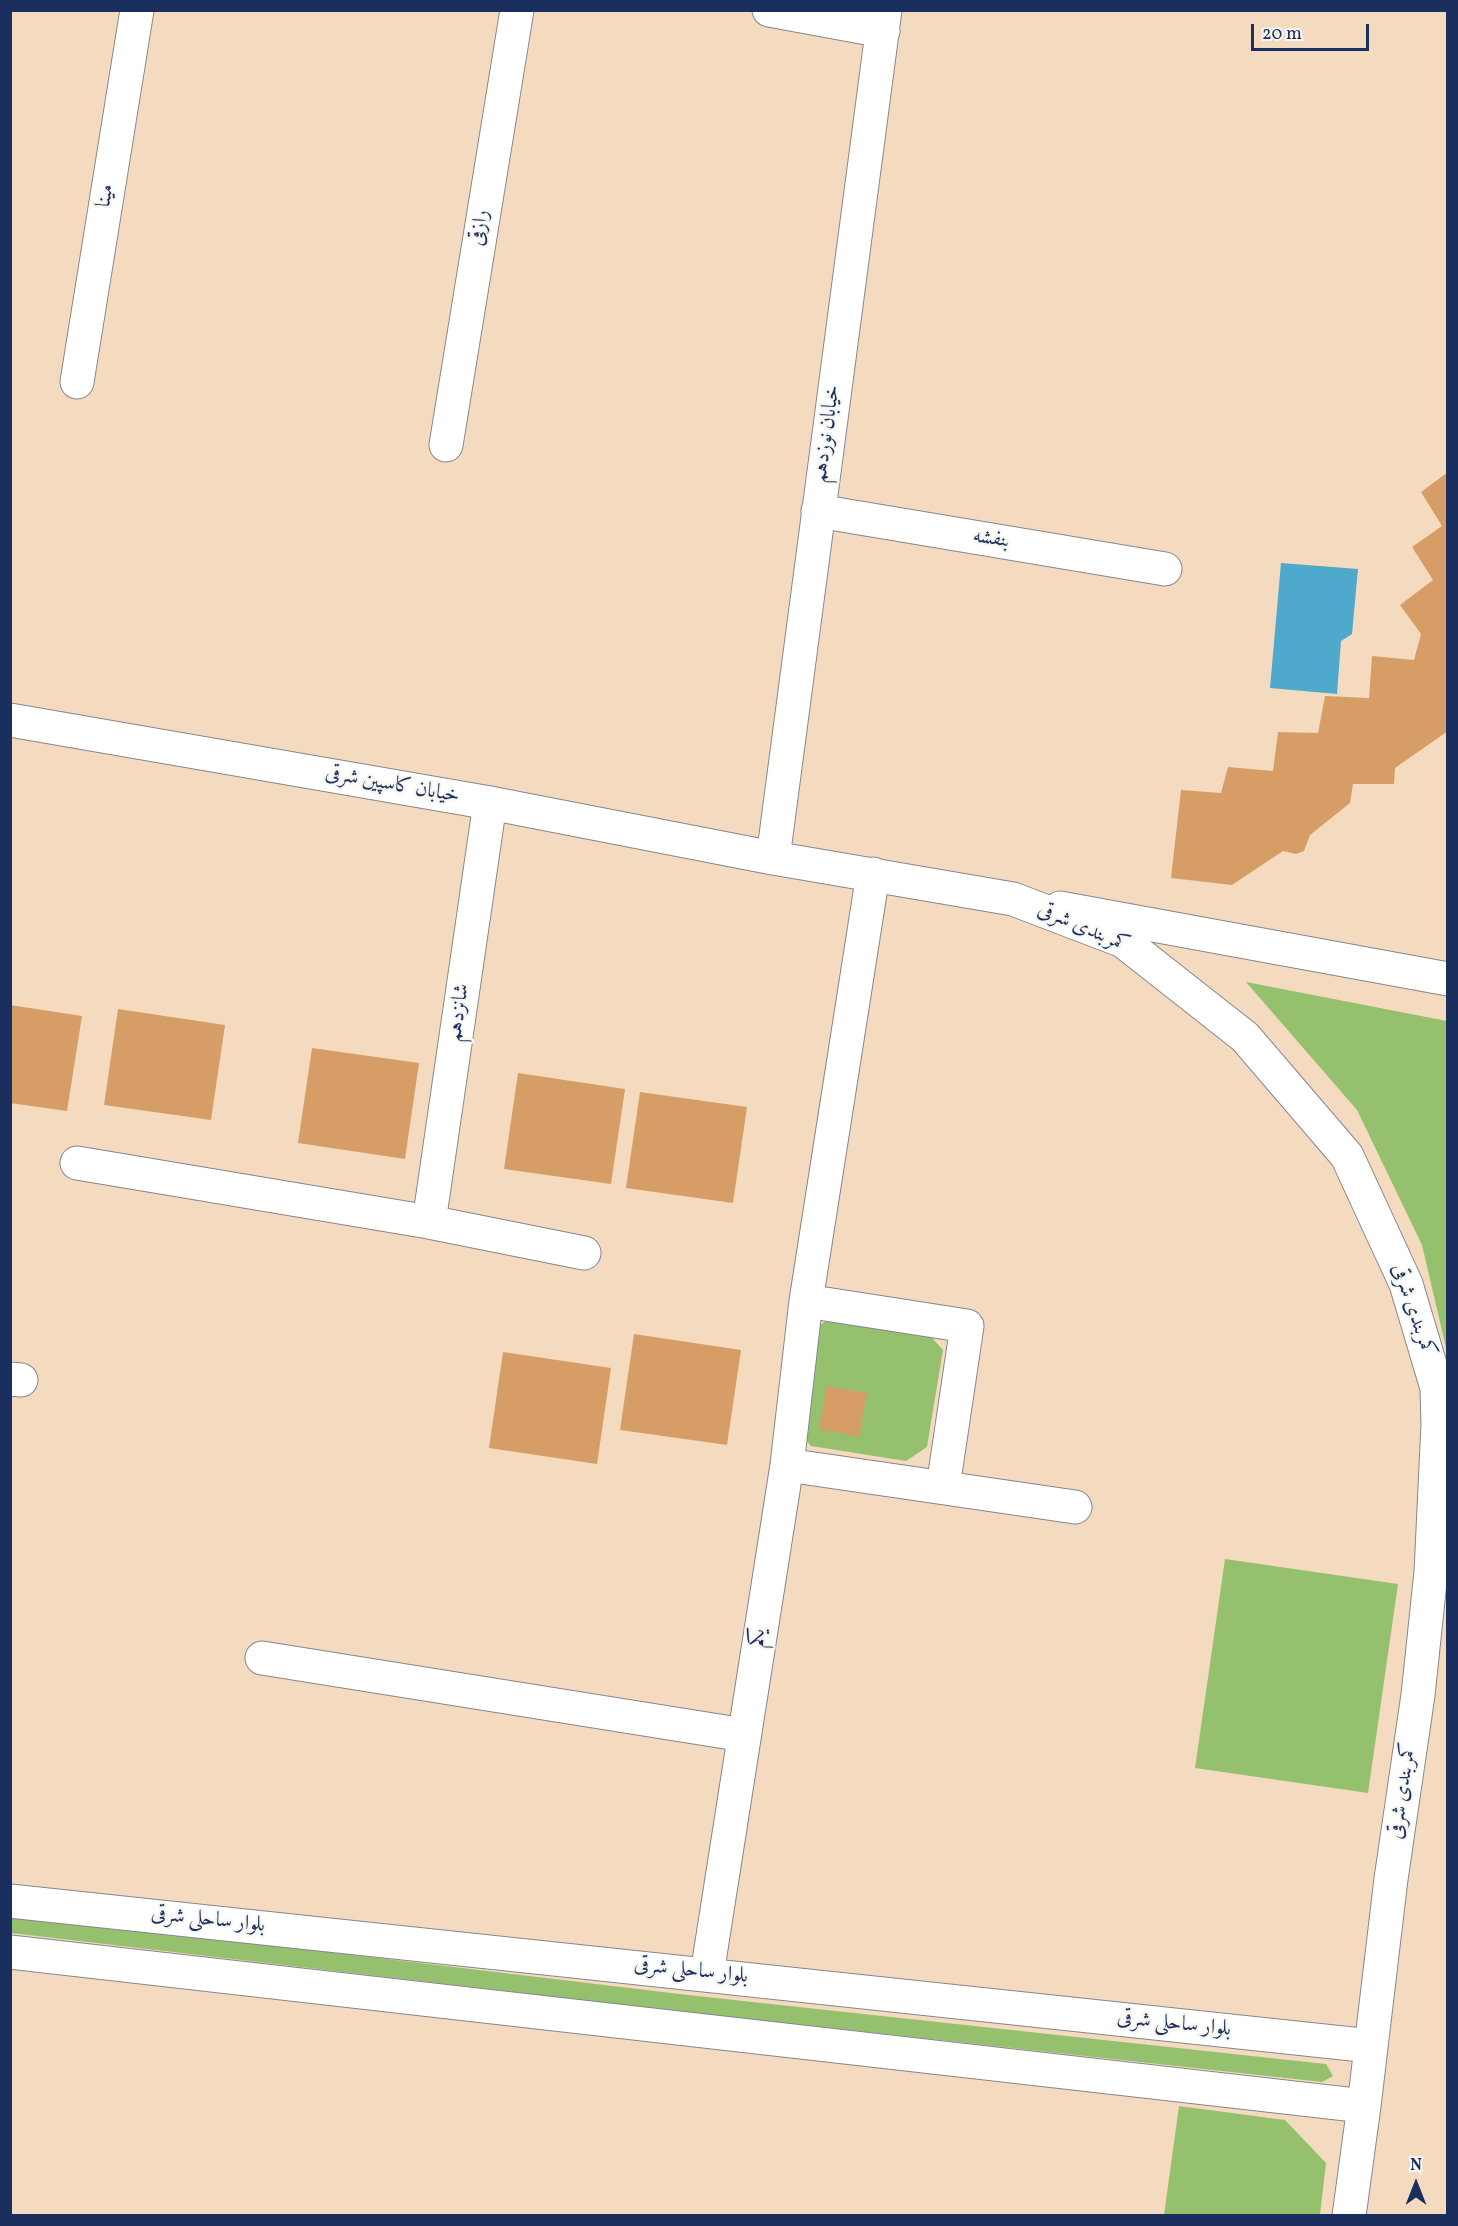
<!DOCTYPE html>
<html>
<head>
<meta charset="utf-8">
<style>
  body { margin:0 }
  #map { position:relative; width:1458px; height:2226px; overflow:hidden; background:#f4dbbf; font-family:Vollkorn,serif }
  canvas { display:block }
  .frame { position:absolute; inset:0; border:12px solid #1b2f5e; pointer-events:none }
  .north { position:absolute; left:1386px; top:2154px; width:60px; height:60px; -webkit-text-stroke:4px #f6f6f2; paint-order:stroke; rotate:0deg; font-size:16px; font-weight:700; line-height:24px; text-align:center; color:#1b2f5e }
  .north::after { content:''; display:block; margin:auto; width:21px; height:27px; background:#1b2f5e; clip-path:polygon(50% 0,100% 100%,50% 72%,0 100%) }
  .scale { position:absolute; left:1251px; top:24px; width:118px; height:27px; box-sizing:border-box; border:3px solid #1b2f5e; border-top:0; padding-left:8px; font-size:18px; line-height:21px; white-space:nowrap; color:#1b2f5e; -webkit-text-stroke:4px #f6f6f2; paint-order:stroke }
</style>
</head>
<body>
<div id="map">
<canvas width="1458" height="2226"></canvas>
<div class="frame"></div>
<div class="north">N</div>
<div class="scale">20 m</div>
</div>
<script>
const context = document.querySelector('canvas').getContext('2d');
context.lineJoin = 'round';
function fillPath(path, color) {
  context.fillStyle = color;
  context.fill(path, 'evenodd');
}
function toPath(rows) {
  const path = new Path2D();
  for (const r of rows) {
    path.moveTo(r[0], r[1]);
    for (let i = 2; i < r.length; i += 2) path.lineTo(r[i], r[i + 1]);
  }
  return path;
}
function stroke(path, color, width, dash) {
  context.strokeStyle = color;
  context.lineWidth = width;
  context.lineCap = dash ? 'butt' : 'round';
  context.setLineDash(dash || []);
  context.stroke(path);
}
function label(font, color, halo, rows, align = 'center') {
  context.font = font + ' Vollkorn,Amiri,serif';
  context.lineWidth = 4.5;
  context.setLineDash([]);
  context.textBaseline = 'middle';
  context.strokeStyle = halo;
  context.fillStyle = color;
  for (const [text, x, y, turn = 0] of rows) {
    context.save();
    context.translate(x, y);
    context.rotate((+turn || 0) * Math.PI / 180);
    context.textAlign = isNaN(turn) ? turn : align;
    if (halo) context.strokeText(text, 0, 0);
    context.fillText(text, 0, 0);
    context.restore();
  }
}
const green = toPath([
  [1246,982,1447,1021,1447,1352,1422,1245,1357,1110],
  [831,1316,924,1329,943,1350,927,1447,906,1461,811,1446,791,1423,809,1335],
  [1225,1559,1398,1584,1368,1793,1195,1768],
  [11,1914,688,1995,1326,2064,1333,2076,1322,2082,684,2012,11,1933],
  [1179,2106,1285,2120,1326,2163,1320,2215,1164,2215]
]);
const water = toPath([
  [1281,563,1358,569,1352,634,1341,641,1337,694,1270,688]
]);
const building = toPath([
  [1448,472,1448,731,1395,768,1394,784,1353,784,1350,803,1310,835,1304,851,1296,854,1283,851,1232,885,1171,878,1181,790,1221,793,1228,767,1273,771,1278,732,1318,733,1325,696,1369,698,1372,656,1414,660,1421,634,1400,605,1433,580,1412,547,1442,526,1421,492],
  [10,1005,82,1016,67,1111,10,1103],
  [118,1009,225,1025,211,1120,104,1105],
  [312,1048,419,1063,405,1159,298,1143],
  [518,1073,625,1089,611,1184,504,1169],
  [640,1092,747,1107,733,1203,626,1188],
  [634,1334,741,1350,727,1445,620,1430],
  [503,1352,611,1368,597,1464,489,1448],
  [827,1386,867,1393,859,1437,819,1429]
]);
const minor = toPath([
  [77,382,137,10],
  [446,445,517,10],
  [818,511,1165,569],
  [1060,908,1448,979],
  [77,1163,429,1222,490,803],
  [429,1222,584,1253],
  [806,1301,967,1326,943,1487],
  [10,1379,21,1380],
  [787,1465,1075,1507],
  [262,1658,744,1735],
  [707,1974,787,1465,806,1301,873,874]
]);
const tertiary = toPath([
  [769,10,883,31],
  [10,720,490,803,773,858,1013,899,1123,941,1245,1037,1347,1156,1406,1284,1437,1388,1438,1424,1431,1572,1418,1695,1391,1879,1364,2106,1349,2216],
  [773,858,885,10],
  [10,1901,1371,2046],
  [10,1952,1364,2106]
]);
const streetNames = [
  ["مینا",107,196,-81],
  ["رازقی",481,228,-81],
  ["خیابان نوزدهم",828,434,-82],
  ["بنفشه",991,540,9],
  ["خیابان کاسپین شرقی",392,786,10],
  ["کمربندی شرقی",1083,929,23],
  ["شانزدهم",460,1013,-82],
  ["کمربندی شرقی",1412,1311,71],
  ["یکم",759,1638,-81],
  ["کمربندی شرقی",1404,1791,-82],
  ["بلوار ساحلی شرقی",208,1921,6],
  ["بلوار ساحلی شرقی",691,1972,6],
  ["بلوار ساحلی شرقی",1174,2025,6]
];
fillPath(green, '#95c16f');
fillPath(water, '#4fa9cc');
fillPath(building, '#d69e66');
stroke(minor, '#88858e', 35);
stroke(tertiary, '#88858e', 35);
stroke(minor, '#fff', 33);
stroke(tertiary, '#fff', 33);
label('21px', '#1b2f5e', '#f6f6f2', streetNames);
</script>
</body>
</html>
